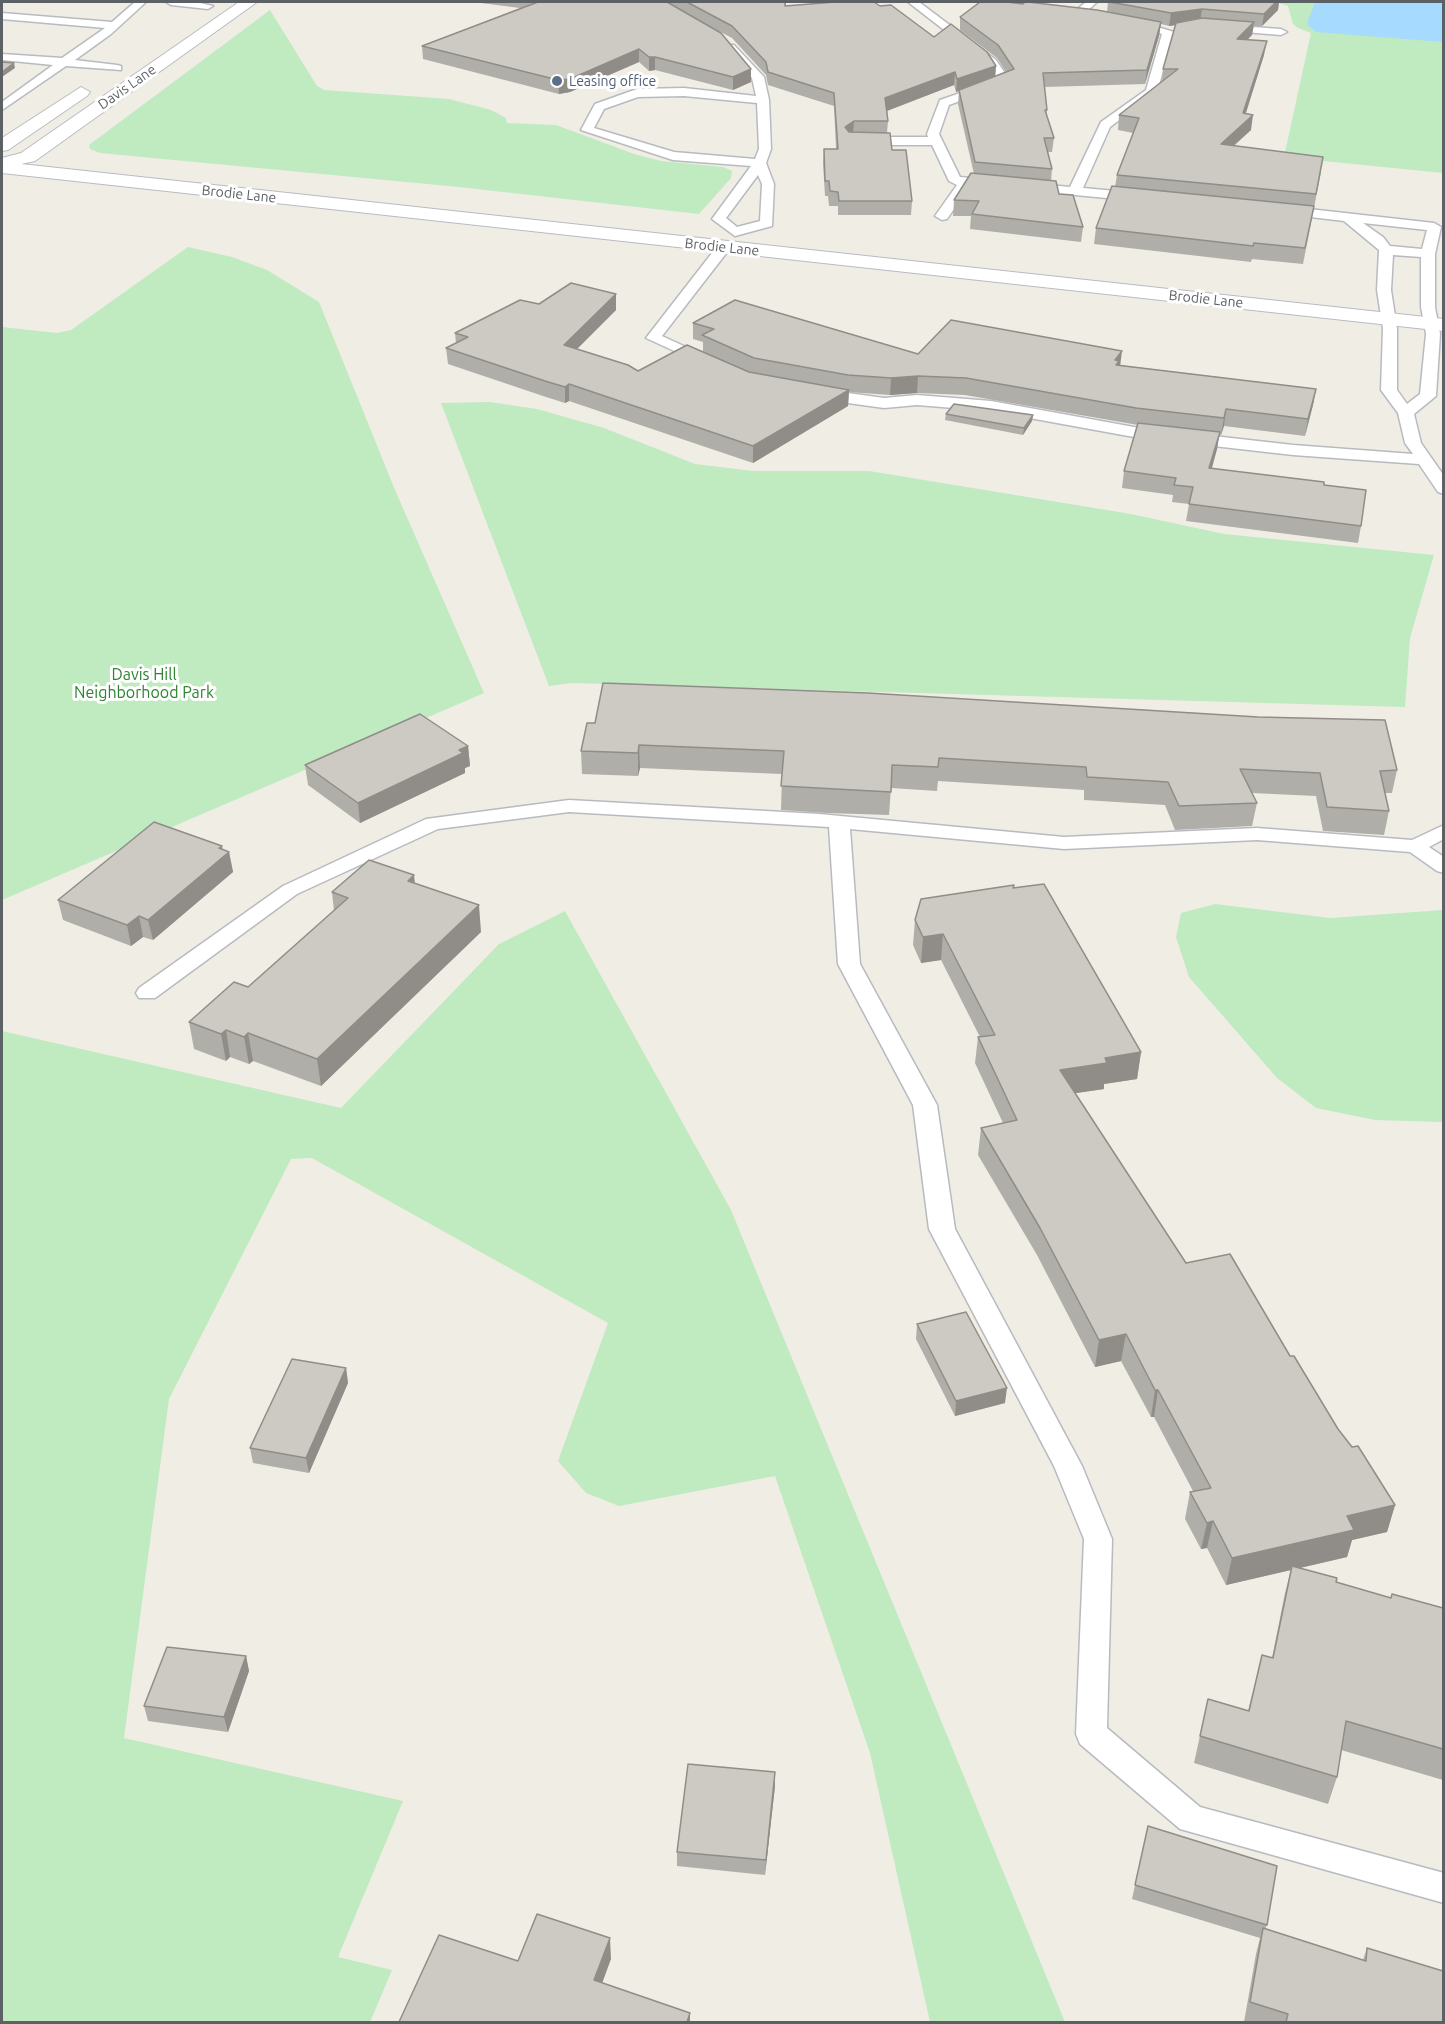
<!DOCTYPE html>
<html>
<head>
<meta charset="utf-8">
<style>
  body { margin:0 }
  #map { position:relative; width:1445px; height:2024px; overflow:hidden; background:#f0ede5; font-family:Ubuntu,sans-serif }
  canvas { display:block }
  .frame { position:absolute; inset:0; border:3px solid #5c6166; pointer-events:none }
</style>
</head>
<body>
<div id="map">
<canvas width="1445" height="2024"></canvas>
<div class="frame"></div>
</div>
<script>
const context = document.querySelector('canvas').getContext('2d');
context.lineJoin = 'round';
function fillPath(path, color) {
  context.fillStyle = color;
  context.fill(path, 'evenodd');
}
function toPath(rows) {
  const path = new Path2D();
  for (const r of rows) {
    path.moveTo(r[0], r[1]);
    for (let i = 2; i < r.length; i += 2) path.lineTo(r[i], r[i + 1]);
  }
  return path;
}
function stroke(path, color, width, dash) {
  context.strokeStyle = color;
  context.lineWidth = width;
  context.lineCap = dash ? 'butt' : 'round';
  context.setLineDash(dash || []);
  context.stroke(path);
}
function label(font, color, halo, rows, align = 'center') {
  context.font = font + ' Ubuntu,sans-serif';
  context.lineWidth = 6;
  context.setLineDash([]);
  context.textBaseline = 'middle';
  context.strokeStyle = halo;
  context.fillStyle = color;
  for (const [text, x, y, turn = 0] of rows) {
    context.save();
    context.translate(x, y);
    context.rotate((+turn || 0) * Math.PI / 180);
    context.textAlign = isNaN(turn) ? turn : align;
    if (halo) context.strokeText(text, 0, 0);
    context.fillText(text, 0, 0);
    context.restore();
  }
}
const green = toPath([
  [1276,2,1443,2,1443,173,1284,157,1311,33,1298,28,1293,24,1288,6],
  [270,10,317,86,324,90,449,99,491,110,506,118,507,123,556,125,634,154,661,161,723,167,732,171,731,178,699,214,459,187,100,153,90,149,89,145],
  [188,247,232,257,267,270,319,302,395,490,484,693,2,900,2,327,57,333,71,330],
  [490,402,537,409,604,428,695,464,753,471,869,471,1131,514,1224,534,1434,555,1410,638,1405,707,571,683,549,686,441,403],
  [1215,904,1330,918,1443,910,1443,1122,1375,1120,1316,1108,1277,1078,1189,977,1176,937,1181,913],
  [565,911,731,1210,1065,2022,930,2022,870,1753,775,1476,619,1506,586,1493,558,1461,608,1323,312,1158,291,1159,169,1399,124,1738,403,1801,338,1957,392,1970,370,2022,2,2022,2,1031,341,1108,499,944]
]);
const water = toPath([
  [1315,2,1443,2,1443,42,1316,32,1307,24]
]);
const lane = toPath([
  [135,2,146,2,111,34,75,60,117,65,121,66,121,70,66,66,2,110,2,102,53,65,2,60,2,54,62,58,105,28,2,19,2,13,112,22,135,2],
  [166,2,196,2,213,6,208,9,171,5,166,2],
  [908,2,919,2,996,60,1011,82,949,105,939,134,960,177,995,180,1001,184,995,188,970,186,947,219,942,220,935,216,957,185,949,181,932,145,860,145,854,141,860,137,928,137,927,134,940,100,998,80,988,64,908,2],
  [1086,2,1097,2,1083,15,1075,15,1075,11,1086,2],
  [1131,19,1174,32,1157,92,1110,127,1083,188,1138,193,1145,197,1138,201,1023,190,1023,184,1028,183,1070,187,1101,122,1146,90,1162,34,1127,24,1127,20,1131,19],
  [1223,25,1281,29,1287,32,1281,35,1219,30,1217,28,1223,25],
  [726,45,734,45,764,77,769,100,771,149,766,163,774,184,772,226,735,236,712,219,751,166,673,160,581,130,595,104,637,89,684,88,756,96,752,78,726,49,726,45],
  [684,96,757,103,759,149,755,159,674,152,594,128,604,109,638,97,684,96],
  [758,175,762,184,760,221,737,227,726,218,758,175],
  [1282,206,1434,223,1441,227,1435,254,1435,307,1440,334,1436,396,1414,414,1421,443,1444,476,1444,494,1438,492,1419,464,1293,455,1134,437,991,411,917,405,884,408,819,399,811,394,819,389,884,398,917,395,991,401,1134,427,1293,445,1413,454,1405,443,1398,413,1381,390,1383,329,1377,290,1379,250,1344,221,1277,213,1277,207,1282,206],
  [1363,223,1427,230,1422,249,1390,246,1383,237,1363,223],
  [1393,255,1421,257,1421,307,1426,334,1420,394,1407,404,1397,390,1397,329,1391,290,1393,255],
  [724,243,731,247,662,336,712,359,714,362,712,365,707,366,646,338,719,244,724,243],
  [569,800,819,814,1064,837,1257,828,1412,840,1444,825,1444,839,1429,847,1444,857,1444,873,1437,871,1410,852,1257,840,1064,849,850,829,860,964,937,1105,955,1229,1082,1466,1112,1539,1107,1728,1200,1807,1444,1873,1444,1903,1180,1829,1080,1744,1076,1734,1084,1539,1054,1466,929,1229,913,1105,838,964,829,827,569,812,438,829,297,894,155,998,139,998,136,993,139,988,283,886,426,819,569,800]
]);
const secondary = toPath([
  [239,2,257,2,35,161,21,164,1444,319,1444,331,2,173,2,158,21,153,239,2],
  [81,87,90,92,87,96,8,150,2,151,2,138,81,87]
]);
const wall = toPath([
  [473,2,786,2,786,6,880,6,934,37,996,66,995,76,1006,72,997,58,960,30,960,17,1107,12,1108,2,1279,2,1278,10,1262,26,1254,26,1252,35,1248,39,1264,55,1246,113,1251,130,1234,146,1321,172,1303,264,1252,259,1251,262,1094,244,1096,228,1115,187,1117,175,1133,133,1118,130,1119,115,1162,81,1163,69,1176,25,1169,26,1161,24,1159,36,1145,84,1044,87,1047,110,1046,116,1054,138,1052,152,1048,152,1052,169,1051,181,1059,194,1083,227,1081,242,970,229,971,216,953,216,954,200,974,174,958,104,959,91,956,92,954,85,887,111,888,121,887,133,892,150,912,201,911,215,838,215,838,206,829,206,828,196,825,196,823,163,824,149,836,149,834,106,768,85,766,75,732,38,702,22,751,82,733,90,655,70,649,71,639,62,570,92,559,94,423,59,422,46,520,8],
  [616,294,616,310,577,349,638,371,703,352,703,342,693,339,693,323,918,354,1120,365,1316,389,1313,405,1305,436,1224,426,1221,435,1219,434,1217,449,1212,468,1324,485,1361,526,1358,543,1186,521,1189,504,1172,502,1173,495,1122,488,1124,471,1138,425,965,395,917,393,890,395,849,392,848,406,753,463,569,401,565,403,546,397,448,364,446,348,456,343,455,333,539,304],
  [946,414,1033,415,1032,421,1023,435,945,420],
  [587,723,1397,770,1392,793,1385,793,1389,811,1384,835,1323,831,1316,796,1252,793,1257,803,1252,826,1175,830,1165,805,1084,800,1084,790,938,781,937,791,891,788,889,815,827,813,781,810,782,774,640,768,638,776,582,774,581,751],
  [468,746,470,766,465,768,465,773,360,823,308,785,305,765],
  [222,850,229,852,233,872,153,940,143,937,131,946,63,920,58,900],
  [415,883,481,932,321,1086,253,1061,249,1064,230,1057,226,1061,194,1049,189,1022,248,987,334,911,332,892],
  [1013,888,1141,1052,1137,1079,1104,1084,1104,1089,1075,1093,1186,1263,1290,1356,1338,1429,1395,1505,1387,1532,1352,1540,1347,1557,1300,1568,1336,1582,1391,1598,1443,1608,1443,1780,1341,1750,1337,1777,1328,1804,1194,1763,1208,1699,1248,1711,1262,1655,1272,1658,1285,1593,1291,1570,1226,1585,1207,1548,1201,1549,1185,1519,1190,1492,1193,1491,1154,1417,1151,1417,1121,1361,1095,1367,1037,1255,978,1155,981,1128,1003,1123,975,1063,978,1037,980,1037,941,960,921,963,913,945,915,920],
  [917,1324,1005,1403,955,1416,916,1339],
  [346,1368,348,1383,309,1473,253,1463,250,1448],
  [246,1656,249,1671,228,1732,148,1721,144,1706],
  [775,1786,765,1875,677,1866,677,1852],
  [1148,1826,1267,1925,1265,1929,1363,1960,1367,1948,1443,2022,1244,2022,1256,1954,1260,1938,1132,1899]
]);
const shadedWall = toPath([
  [1276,2,1279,2,1278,10,1262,26,1264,14],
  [1202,9,1200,22,1169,26,1171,13],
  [1161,22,1159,36,1145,84,1147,70],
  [1254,22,1252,35,1235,52,1237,39],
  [1267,41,1264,55,1242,125,1253,115,1251,130,1218,159,1221,144,1243,113],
  [639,49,639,62,570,92,559,94,558,80],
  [649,57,655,57,655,70,649,71],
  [14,63,15,68,2,77,2,72],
  [996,66,995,79,956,92,957,79],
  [751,69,751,82,733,90,733,77],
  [955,72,954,85,884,112,885,98],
  [854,121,853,135,845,141,845,127],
  [616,294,616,310,565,361,564,345],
  [1122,351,1120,367,1118,370,1115,360],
  [918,376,917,393,890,395,891,378],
  [569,384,569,401,565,403,565,387],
  [1316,389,1313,405,1305,436,1308,419],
  [849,390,848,406,753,463,753,446],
  [1226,409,1224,426,1221,435,1224,418],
  [1033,415,1032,421,1023,435,1024,428],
  [1220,432,1217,449,1207,485,1209,468],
  [639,745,640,768,638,776,638,753],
  [468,746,470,766,465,768,465,773,360,823,358,803],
  [222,846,224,857,229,852,233,872,153,940,148,920],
  [414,875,417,902,408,881],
  [479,905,481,932,321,1086,317,1059],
  [139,916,143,937,131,946,127,925],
  [943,934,941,960,921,963,923,937],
  [226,1030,230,1057,226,1061,221,1034],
  [248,1033,253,1061,249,1064,244,1037],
  [1141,1052,1137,1079,1104,1084,1104,1089,1057,1096,1060,1070,1105,1058],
  [1126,1334,1121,1361,1095,1367,1099,1340],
  [346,1368,348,1383,309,1473,306,1458],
  [1007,1388,1005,1403,955,1416,956,1401],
  [1155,1390,1158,1390,1154,1417,1151,1417],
  [1395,1505,1387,1532,1352,1540,1347,1557,1226,1585,1232,1558,1347,1516],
  [1213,1521,1207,1548,1201,1549,1207,1523],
  [246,1656,249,1671,228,1732,224,1717],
  [775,1772,775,1786,765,1875,766,1860],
  [610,1938,611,1959,596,2000,594,1980],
  [690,2013,690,2022,687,2022]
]);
const building = toPath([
  [538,2,667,2,721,33,751,69,733,77,655,57,649,57,639,49,570,79,558,80,422,46,538,2],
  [687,2,785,2,785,6,835,2,874,2,880,6,891,5,934,37,951,24,987,52,996,66,957,79,955,72,885,98,888,121,854,121,845,127,849,132,890,133,892,150,906,150,912,201,839,201,838,192,830,191,829,181,825,181,824,149,838,149,834,93,768,72,766,62,732,26,687,2],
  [980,2,1007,2,1023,4,1025,2,1028,2,1097,10,1161,22,1147,70,1043,73,1047,110,1045,110,1054,138,1044,138,1052,169,975,162,959,90,1014,69,998,45,960,17,980,2],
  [1110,2,1276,2,1264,14,1202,9,1171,13,1110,2],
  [1202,18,1254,22,1237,39,1267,41,1243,113,1253,115,1221,144,1323,157,1316,194,1117,175,1139,118,1119,115,1178,69,1163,69,1176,23,1202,18],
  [2,62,14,63,2,72,2,62],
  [971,173,1056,181,1059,194,1073,195,1083,227,972,214,979,201,954,200,971,173],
  [1112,186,1314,206,1305,248,1254,243,1253,246,1096,228,1112,186],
  [571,283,616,294,564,345,628,365,638,371,687,345,749,372,849,390,753,446,569,384,565,387,545,381,446,348,468,337,455,333,520,300,539,304,571,283],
  [735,300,918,354,951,320,1122,351,1115,360,1119,361,1116,365,1316,389,1308,419,1226,409,1224,418,1136,408,966,378,918,376,891,378,848,375,754,358,702,335,714,329,693,323,735,300],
  [954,404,1033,415,1024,428,946,414,954,404],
  [1138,423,1220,432,1209,468,1324,482,1324,485,1366,490,1361,526,1189,504,1193,487,1174,485,1176,478,1124,471,1138,423],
  [603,683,868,693,1258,717,1385,720,1397,770,1380,771,1389,811,1327,807,1320,773,1240,769,1257,803,1179,806,1168,782,1087,777,1086,767,939,758,938,767,892,765,891,792,781,786,784,751,639,745,638,753,581,751,587,723,595,723,603,683],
  [420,714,468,746,459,750,463,753,358,803,305,765,420,714],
  [154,822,222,846,219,848,229,852,148,920,139,916,127,925,58,900,154,822],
  [369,860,414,875,408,881,479,905,317,1059,248,1033,244,1037,226,1030,221,1034,189,1022,234,982,248,987,348,898,332,892,369,860],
  [1044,884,1141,1052,1105,1058,1107,1063,1060,1070,1186,1263,1230,1254,1290,1356,1294,1356,1338,1429,1352,1447,1358,1446,1395,1505,1347,1516,1354,1530,1232,1558,1213,1521,1207,1523,1190,1492,1211,1488,1158,1390,1155,1390,1126,1334,1099,1340,1040,1228,981,1128,1017,1120,978,1037,995,1035,943,934,923,937,915,920,921,899,1014,885,1013,888,1044,884],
  [966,1312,1007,1388,956,1401,917,1324,966,1312],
  [292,1359,346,1368,306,1458,250,1448,292,1359],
  [1292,1566,1337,1578,1336,1582,1391,1598,1392,1594,1443,1608,1443,1749,1346,1721,1337,1777,1200,1736,1208,1699,1249,1711,1262,1655,1273,1658,1292,1566],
  [167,1647,246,1656,224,1717,144,1706,167,1647],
  [688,1764,775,1772,766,1860,677,1852,688,1764],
  [1148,1826,1277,1866,1267,1925,1135,1885,1148,1826],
  [537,1914,610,1938,594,1980,690,2013,687,2022,399,2022,439,1935,518,1961,537,1914],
  [1263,1928,1366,1961,1367,1948,1443,1971,1443,2022,1286,2022,1288,2014,1250,2002,1263,1928]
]);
const markers = [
  [557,81,6,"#5c6f8a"]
];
const farServicenames = [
  ["Leasing office",569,81]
];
const farStreetnames = [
  ["Davis Lane",127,87,-35],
  ["Brodie Lane",239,194,6],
  ["Brodie Lane",722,247,6],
  ["Brodie Lane",1206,299,6]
];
const parkNames = [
  ["Davis Hill",144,675],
  ["Neighborhood Park",144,693]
];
fillPath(green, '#c0eabf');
fillPath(water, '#a6daff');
stroke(lane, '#b7bbc0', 3);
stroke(secondary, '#b8bcc2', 2);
fillPath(lane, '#fff');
fillPath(secondary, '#fff');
fillPath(wall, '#b0aea8');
fillPath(shadedWall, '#908d88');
fillPath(building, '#cdcac3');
stroke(building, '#908d88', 1.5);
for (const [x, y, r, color] of markers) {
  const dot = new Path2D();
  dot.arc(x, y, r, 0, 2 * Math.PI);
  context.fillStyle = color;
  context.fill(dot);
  stroke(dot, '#fff', 2);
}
label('14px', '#4e5e75', '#fff', farServicenames, 'left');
label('14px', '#5c6166', '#fff', farStreetnames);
label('16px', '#2d8430', '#fff', parkNames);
</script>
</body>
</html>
